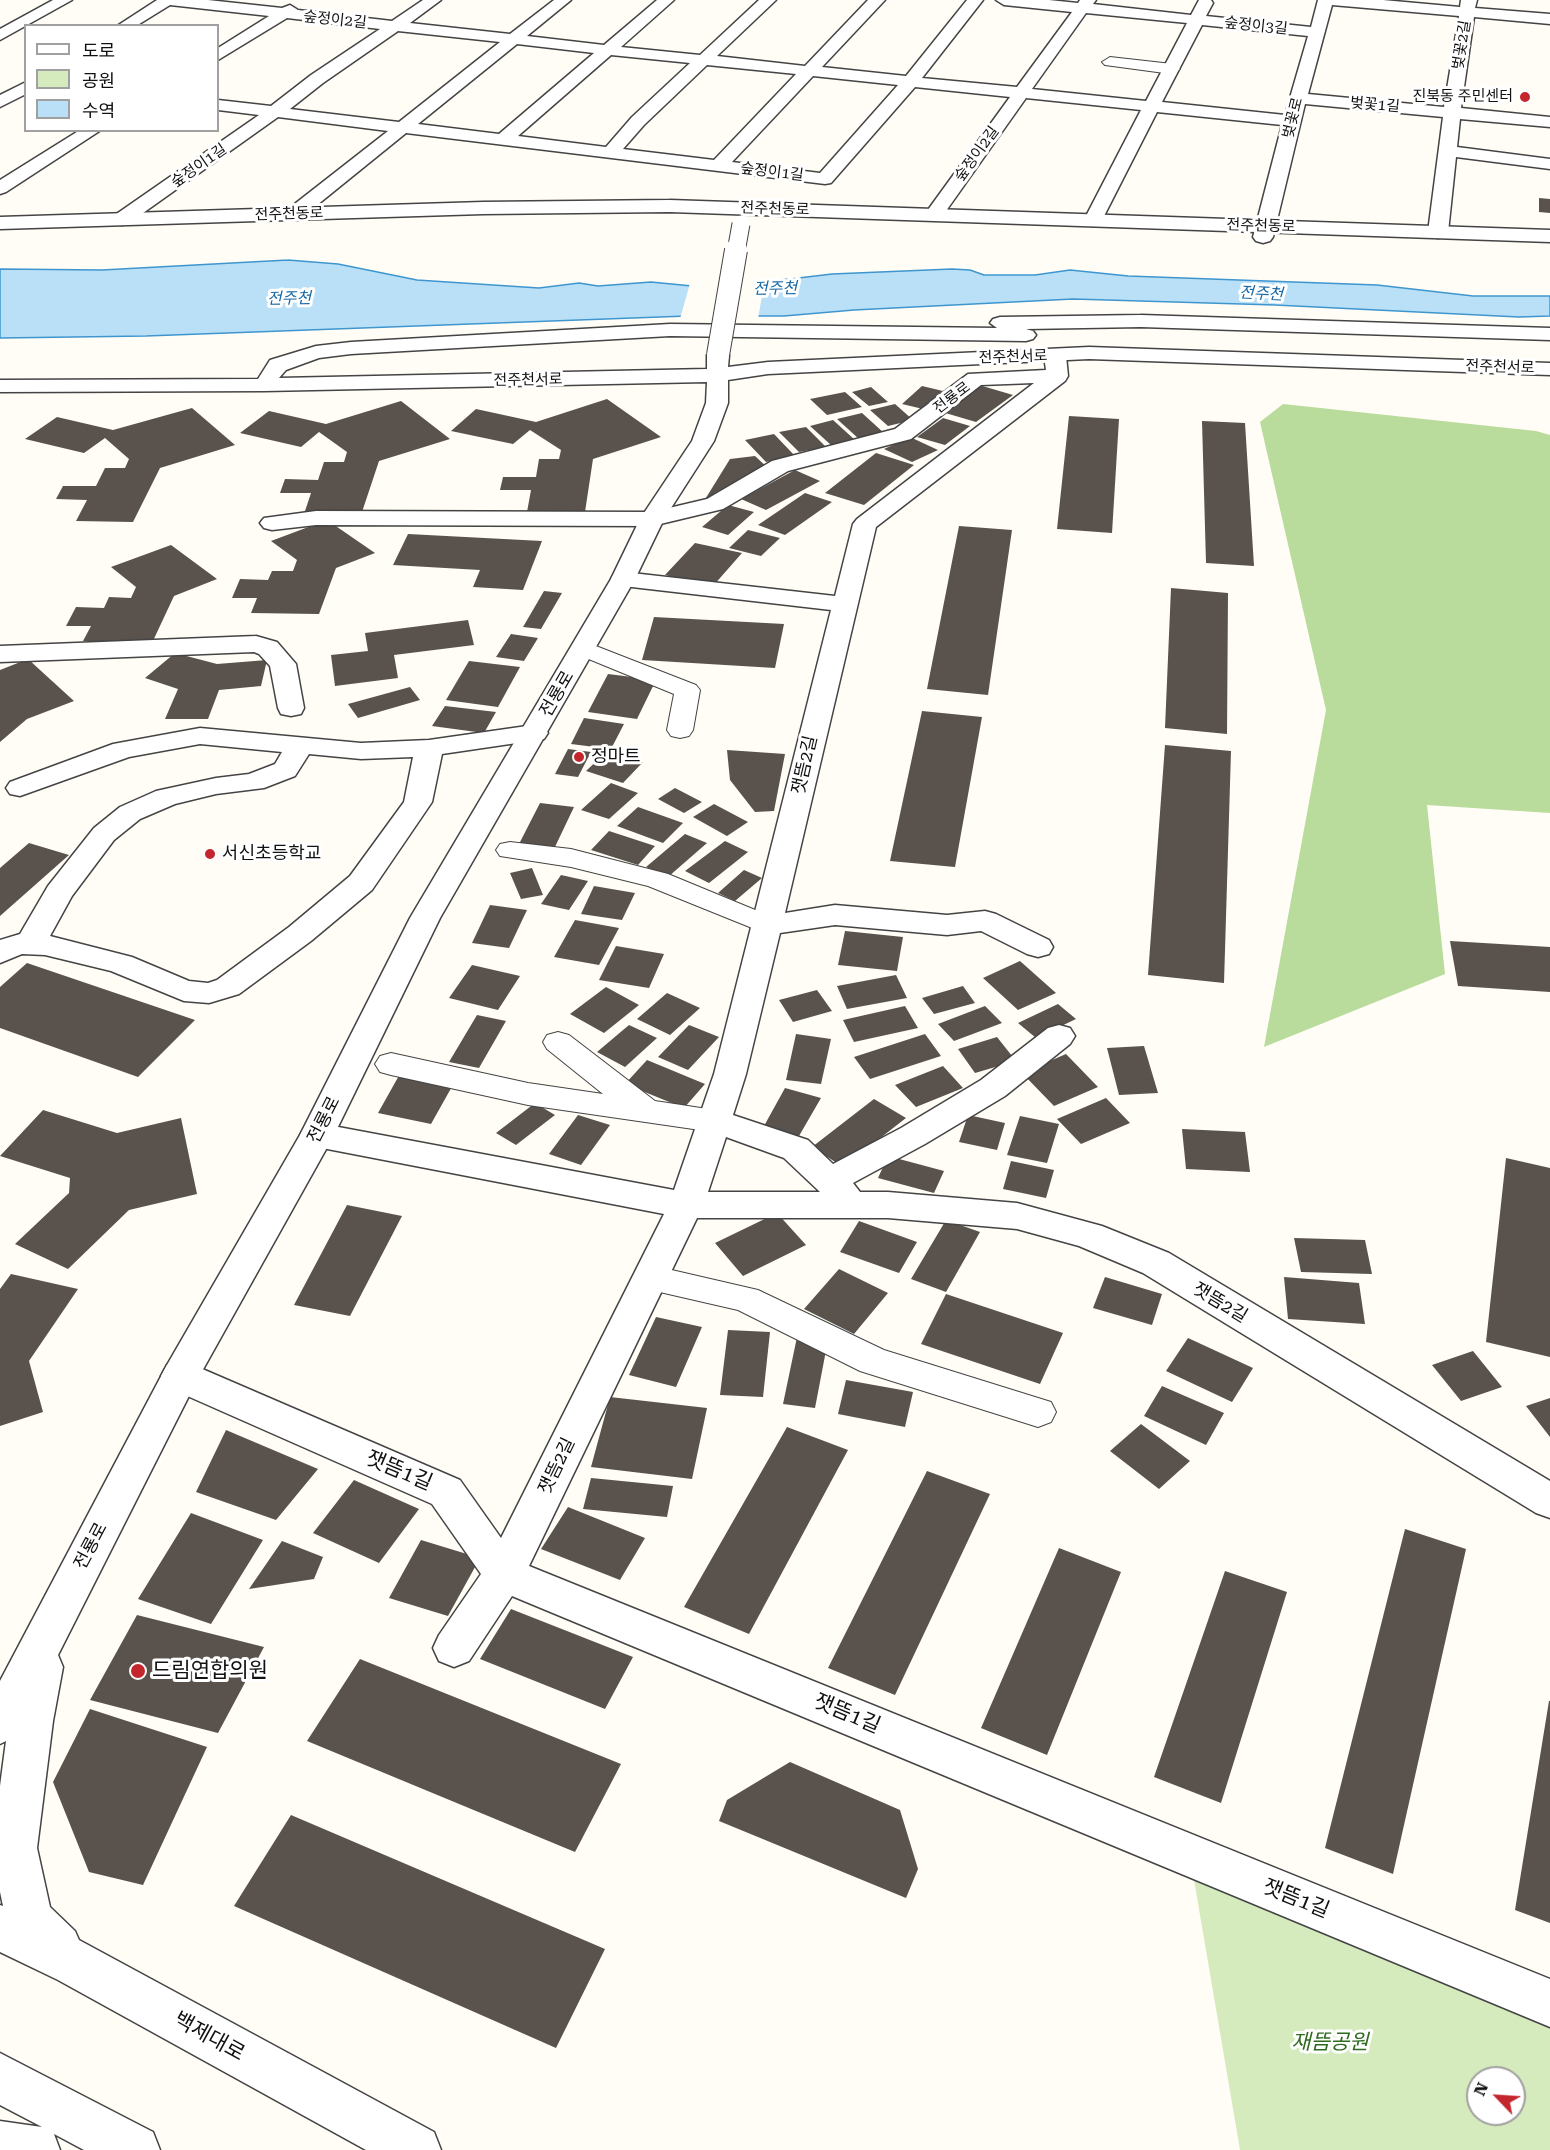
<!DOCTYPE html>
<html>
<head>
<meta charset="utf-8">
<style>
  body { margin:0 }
  #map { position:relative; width:1550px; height:2150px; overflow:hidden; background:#fffdf5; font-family:"Roboto Serif","Noto Sans KR",serif }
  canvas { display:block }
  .legend { position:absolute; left:24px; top:24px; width:195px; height:108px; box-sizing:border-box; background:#fff; border:2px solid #a0a0a0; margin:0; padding:8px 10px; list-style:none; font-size:18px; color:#111 }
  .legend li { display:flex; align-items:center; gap:12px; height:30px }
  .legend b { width:30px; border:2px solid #a0a0a0 }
  .north { position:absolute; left:1466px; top:2066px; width:60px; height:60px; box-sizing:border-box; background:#fff; border:2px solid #a0a0a0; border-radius:50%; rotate:295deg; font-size:16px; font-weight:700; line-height:24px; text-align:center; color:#111 }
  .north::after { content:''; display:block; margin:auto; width:21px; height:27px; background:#c4262e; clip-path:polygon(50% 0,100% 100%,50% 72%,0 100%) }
</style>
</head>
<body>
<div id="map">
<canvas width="1550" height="2150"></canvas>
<ul class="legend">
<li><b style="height:8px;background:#fff"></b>도로</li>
<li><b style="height:16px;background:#d5ebbd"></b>공원</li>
<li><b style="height:16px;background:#b9e0f7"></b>수역</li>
</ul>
<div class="north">N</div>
</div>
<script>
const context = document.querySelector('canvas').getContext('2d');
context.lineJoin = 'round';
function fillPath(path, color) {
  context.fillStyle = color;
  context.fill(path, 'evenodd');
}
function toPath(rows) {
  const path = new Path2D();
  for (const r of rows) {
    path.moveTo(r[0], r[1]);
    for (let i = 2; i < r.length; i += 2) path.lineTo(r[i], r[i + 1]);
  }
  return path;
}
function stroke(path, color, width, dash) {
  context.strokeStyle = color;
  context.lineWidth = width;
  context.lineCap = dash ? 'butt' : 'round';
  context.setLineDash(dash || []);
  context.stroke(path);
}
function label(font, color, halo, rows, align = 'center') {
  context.font = font + ' "Roboto Serif","Noto Sans KR",serif';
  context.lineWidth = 6;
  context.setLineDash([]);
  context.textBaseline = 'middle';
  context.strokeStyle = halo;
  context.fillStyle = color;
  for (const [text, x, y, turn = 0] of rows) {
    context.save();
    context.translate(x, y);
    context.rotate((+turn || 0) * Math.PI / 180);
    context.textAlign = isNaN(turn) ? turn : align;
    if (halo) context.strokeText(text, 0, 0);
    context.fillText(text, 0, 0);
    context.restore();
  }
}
const green = toPath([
  [1192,1868,1550,2022,1550,2150,1240,2150],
  [1478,2078,1514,2078,1514,2114,1478,2114]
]);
const forest = toPath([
  [1283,404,1536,431,1550,435,1550,813,1427,805,1445,974,1264,1047,1326,710,1260,422]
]);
const water = toPath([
  [288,260,338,264,417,280,539,288,579,283,598,286,651,282,692,286,790,279,832,274,952,269,970,270,984,275,1035,275,1070,270,1128,276,1377,285,1473,296,1550,296,1550,316,1519,317,1275,305,1073,299,854,310,784,316,687,316,146,336,0,338,0,269,102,270,288,260]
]);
const pier = toPath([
  [765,278,758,319,680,319,690,283]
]);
const building = toPath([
  [1539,198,1550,199,1550,213,1539,212],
  [979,385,1013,395,976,422,942,412],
  [922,386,943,391,923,409,902,404],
  [871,387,888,402,869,406,852,392],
  [845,392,862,407,827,415,810,399],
  [607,399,661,437,593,459,585,512,527,512,531,490,500,490,503,477,536,477,539,459,559,459,561,450,530,430,513,444,451,431,476,409,536,422],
  [401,401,450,439,379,461,361,515,304,514,311,493,280,493,285,479,318,480,324,462,344,462,347,452,319,432,301,447,240,433,269,411,326,424],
  [895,404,913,420,888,426,870,410],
  [192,408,235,445,160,468,133,522,76,521,87,500,56,499,63,486,96,486,105,468,125,468,129,459,105,438,84,453,25,439,57,417,113,430],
  [862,413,884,433,859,439,837,419],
  [1069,416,1119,419,1112,533,1057,529],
  [943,418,970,426,945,445,917,437],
  [833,420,855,440,831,445,810,426],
  [1202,421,1245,423,1254,566,1206,563],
  [806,427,826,447,799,452,779,432],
  [774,434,795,456,766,462,745,440],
  [910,437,938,450,912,462,884,449],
  [876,453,914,465,864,505,825,493],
  [755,456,769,469,704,501,730,459],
  [795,470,820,481,766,510,741,499],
  [805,493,832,502,785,535,758,525],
  [728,505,754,512,728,535,702,527],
  [327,520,375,553,336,568,319,614,251,613,257,598,232,598,240,579,268,580,272,571,293,571,297,560,271,541],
  [959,526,1012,530,988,695,927,689],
  [748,530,780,538,761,556,729,548],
  [408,534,542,541,523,590,473,587,480,570,393,565],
  [695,543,742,553,713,586,665,575],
  [171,545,217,579,174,596,152,643,83,641,91,626,66,626,76,607,104,608,109,597,131,598,136,587,111,567],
  [1171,588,1228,593,1227,734,1165,728],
  [544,591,562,593,541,629,523,627],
  [654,617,784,624,775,668,642,660],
  [468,620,474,645,394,655,398,678,335,686,331,655,368,651,365,633],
  [511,634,538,638,524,661,496,657],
  [175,653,217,664,267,660,261,686,219,690,208,719,165,719,178,689,145,678],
  [28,659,74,701,27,719,0,742,0,670],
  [469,661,520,667,498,707,446,700],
  [608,674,656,680,637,719,588,712],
  [410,687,420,700,358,718,348,704],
  [445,706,496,712,484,733,432,726],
  [922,711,982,717,955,867,890,861],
  [584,718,624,724,611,749,571,744],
  [1165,745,1231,751,1224,983,1148,975],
  [568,749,591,752,578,777,555,774],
  [727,750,785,754,774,811,755,812,730,780],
  [607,751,643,762,623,783,586,771],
  [611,783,638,793,609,819,581,810],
  [675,788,702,802,684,813,658,799],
  [540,803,574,807,554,849,519,844],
  [714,804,748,822,727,836,693,817],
  [638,807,683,823,663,843,617,826],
  [609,831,655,846,638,865,591,850],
  [685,834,707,843,668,877,646,867],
  [725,841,748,852,709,883,685,871],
  [29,843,69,855,0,916,0,868],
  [532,868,543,895,521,899,510,873],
  [744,870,762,878,735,901,718,893],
  [561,875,588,881,569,910,541,904],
  [594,886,635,893,622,920,581,914],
  [490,905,527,910,509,948,472,943],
  [575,920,619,928,599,965,554,957],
  [845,931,903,937,897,971,838,965],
  [1450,941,1550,947,1550,992,1458,986],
  [616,946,664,954,649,988,599,980],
  [1020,961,1056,993,1018,1010,983,978],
  [27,963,195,1020,138,1077,0,1028,0,987],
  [472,965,520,976,498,1010,449,998],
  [896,975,907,998,847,1009,837,986],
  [963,986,975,1003,934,1014,922,998],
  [606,987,639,1005,604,1033,570,1014],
  [817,990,832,1011,793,1022,779,1000],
  [667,993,700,1008,670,1035,637,1019],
  [1058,1004,1076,1019,1036,1038,1018,1023],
  [905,1006,918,1028,854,1042,843,1020],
  [985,1006,1002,1023,954,1041,938,1024],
  [477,1015,506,1021,479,1068,449,1062],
  [629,1025,657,1038,625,1067,597,1052],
  [689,1025,719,1037,688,1070,658,1057],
  [796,1034,831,1039,821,1084,786,1080],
  [925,1034,941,1056,870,1079,854,1057],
  [997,1037,1016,1061,975,1073,958,1049],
  [1144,1046,1158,1093,1119,1095,1107,1048],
  [1066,1054,1098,1087,1054,1106,1022,1073],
  [647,1060,705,1084,684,1108,625,1084],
  [943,1066,963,1088,916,1107,895,1085],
  [401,1072,454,1083,431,1124,378,1113],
  [785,1088,821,1098,799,1136,764,1126],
  [1106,1098,1130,1123,1081,1144,1057,1119],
  [874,1099,906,1118,843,1167,812,1147],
  [535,1103,555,1115,516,1145,496,1133],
  [43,1110,117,1133,181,1118,197,1194,129,1210,68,1269,15,1244,69,1193,70,1178,0,1156],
  [578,1115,610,1125,581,1165,549,1154],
  [968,1115,1005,1123,997,1150,959,1142],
  [1020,1116,1059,1124,1047,1163,1007,1155],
  [1182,1129,1245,1132,1250,1172,1186,1169],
  [888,1156,944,1171,934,1193,878,1178],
  [1506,1158,1550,1168,1550,1357,1486,1342],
  [1011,1161,1054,1170,1046,1198,1003,1189],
  [347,1205,402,1216,350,1316,294,1305],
  [777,1213,806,1245,743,1276,715,1243],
  [946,1220,980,1232,946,1292,911,1279],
  [859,1221,917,1242,899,1273,840,1252],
  [1294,1238,1365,1240,1372,1274,1301,1272],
  [839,1269,888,1293,854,1334,804,1309],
  [11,1274,78,1289,29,1361,43,1412,0,1426,0,1289],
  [1105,1277,1162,1294,1152,1325,1093,1308],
  [1284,1277,1359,1283,1365,1324,1288,1319],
  [946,1294,1063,1333,1040,1384,921,1344],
  [656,1317,702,1327,676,1387,629,1375],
  [728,1330,770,1332,763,1397,720,1395],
  [797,1337,828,1340,815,1408,783,1404],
  [1188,1338,1253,1368,1232,1402,1166,1371],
  [1473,1351,1502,1387,1461,1401,1432,1365],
  [846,1380,913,1392,905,1427,838,1414],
  [1162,1386,1224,1413,1206,1445,1144,1416],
  [610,1397,707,1408,692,1479,591,1467],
  [1550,1398,1550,1437,1526,1406],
  [1141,1424,1190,1461,1159,1489,1110,1451],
  [787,1427,848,1450,749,1634,684,1607],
  [226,1430,318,1469,276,1520,196,1492],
  [927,1471,990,1494,895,1695,828,1668],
  [591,1478,673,1486,667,1517,583,1509],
  [354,1480,419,1509,379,1563,313,1533],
  [568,1507,645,1538,620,1580,541,1549],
  [191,1513,263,1540,211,1624,138,1599],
  [1405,1529,1466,1549,1393,1874,1325,1848],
  [421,1540,480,1558,448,1616,389,1598],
  [282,1541,323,1557,314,1579,249,1589],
  [1059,1548,1121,1572,1047,1755,981,1728],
  [1225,1571,1287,1592,1221,1803,1154,1777],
  [511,1609,633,1657,605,1709,480,1659],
  [137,1615,264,1647,218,1733,90,1700],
  [360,1659,621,1764,575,1852,307,1741],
  [1549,1701,1550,1701,1550,1923,1515,1910],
  [90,1709,207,1747,143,1885,89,1872,53,1782],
  [790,1762,900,1810,918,1869,906,1898,719,1821,727,1800],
  [291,1815,605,1949,556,2048,234,1906]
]);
const pedestrian = toPath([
  [1110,57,1172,64,1180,69,1172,74,1105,65,1102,62,1110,57],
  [583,641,696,685,700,690,693,730,689,736,680,738,671,736,667,730,674,694,574,653,571,648,574,643,583,641],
  [510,842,571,849,668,874,777,919,782,925,777,931,767,934,648,886,571,867,500,856,496,850,500,844,510,842],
  [558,1032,569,1035,655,1101,714,1110,725,1113,730,1121,725,1129,714,1132,528,1105,391,1075,380,1072,375,1064,380,1056,391,1053,528,1083,603,1094,547,1049,543,1042,547,1035,558,1032],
  [650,1265,758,1290,884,1350,1051,1402,1056,1412,1051,1422,1038,1427,860,1371,738,1310,638,1287,633,1278,638,1269,650,1265]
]);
const minor = toPath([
  [53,0,72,0,0,40,0,29,53,0],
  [157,0,208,0,282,8,290,5,298,10,392,21,423,0,441,0,410,23,510,34,554,0,571,0,527,36,604,45,657,0,674,0,621,47,700,55,759,0,776,0,717,56,805,66,868,0,885,0,822,67,906,76,967,0,983,0,922,78,1017,87,1072,12,1004,5,996,0,1049,0,1078,3,1080,0,1096,0,1093,4,1191,15,1199,0,1211,0,1213,3,1206,16,1311,27,1318,0,1383,0,1460,7,1461,0,1477,0,1475,8,1550,14,1550,24,1474,17,1461,108,1550,117,1550,127,1460,119,1457,147,1550,159,1550,169,1456,157,1448,232,1445,236,1438,238,1431,236,1428,232,1443,117,1305,104,1273,237,1270,241,1263,243,1256,241,1253,237,1282,125,1157,112,1102,220,1100,224,1093,226,1086,224,1084,220,1141,110,1026,98,941,218,934,220,927,218,925,214,1010,97,915,87,831,183,825,184,406,133,301,218,294,220,287,218,285,214,287,210,388,131,278,117,129,223,122,225,115,223,113,219,115,215,259,115,218,110,218,100,271,106,311,75,380,29,287,18,218,60,218,48,269,16,170,5,136,26,117,26,157,0],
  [1332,5,1459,16,1444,107,1308,94,1332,5],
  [1086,13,1187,23,1146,101,1032,89,1086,13],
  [1202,25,1308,36,1285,115,1162,102,1202,25],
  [398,31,500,42,399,122,290,109,323,83,398,31],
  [517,44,594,53,499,134,418,124,517,44],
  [611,55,690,63,632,117,606,147,518,136,611,55],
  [707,65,796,74,714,160,623,149,644,125,707,65],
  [813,76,898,85,820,173,732,162,813,76],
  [26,82,26,94,0,107,0,95,26,82],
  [80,130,101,130,6,192,0,194,0,180,80,130],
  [1055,350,1062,352,1066,356,1068,376,1065,381,876,527,785,913,835,905,947,915,985,911,996,914,1049,940,1053,947,1049,954,1038,957,1027,954,981,931,947,935,835,925,780,933,746,1074,733,1115,808,1140,833,1164,901,1128,981,1080,1048,1028,1059,1025,1070,1028,1075,1036,1070,1044,1005,1096,925,1144,853,1183,860,1192,888,1192,1017,1203,1102,1226,1169,1253,1550,1481,1550,1518,1536,1513,1143,1273,1079,1246,1017,1229,888,1218,697,1218,529,1566,1550,1979,1550,2027,512,1596,469,1661,454,1667,439,1661,433,1648,439,1635,481,1574,432,1504,167,1387,161,1376,167,1365,180,1361,193,1365,460,1480,501,1538,664,1214,317,1147,305,1143,300,1135,305,1127,317,1123,674,1190,714,1074,831,610,623,586,614,584,611,579,614,574,623,572,835,596,853,524,857,519,1034,383,981,385,911,439,788,471,723,509,652,526,316,525,272,530,264,528,260,523,264,518,316,511,652,512,707,499,772,461,895,429,968,374,1046,370,1044,356,1048,352,1055,350],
  [726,1137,784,1158,820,1192,708,1192,726,1137],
  [256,636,277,642,296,664,304,708,301,714,291,716,281,714,278,708,270,666,259,654,254,652,0,662,0,646,256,636],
  [534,725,544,727,548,733,544,739,442,754,432,802,372,890,311,941,239,994,209,1003,184,1001,111,971,45,955,22,954,0,963,0,940,20,934,48,886,94,828,120,807,156,791,216,778,249,774,275,764,282,752,200,744,129,757,20,796,10,794,6,788,10,782,113,744,200,728,361,743,429,740,534,725],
  [309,754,361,759,413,757,404,802,350,876,289,927,217,980,208,983,189,981,132,957,50,936,72,896,114,840,140,819,175,804,216,794,264,788,295,776,309,754]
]);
const tertiary = toPath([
  [670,200,1550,230,1550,242,670,212,483,214,0,229,0,217,483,202,670,200],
  [1141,315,1550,328,1550,340,1141,327,1026,329,1033,331,1036,335,1033,339,1026,341,670,336,351,354,319,358,286,370,279,378,707,369,707,355,711,351,718,349,725,351,729,355,728,367,768,362,1089,347,1550,363,1550,375,1089,359,768,374,728,380,728,403,714,441,664,519,635,579,440,918,334,1135,196,1382,58,1655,63,1667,53,1721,37,1848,50,1907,75,1931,79,1940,434,2132,441,2150,366,2150,58,1980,0,1952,0,1905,3,1906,0,1892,0,1786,6,1741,0,1744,0,1681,167,1365,300,1135,410,918,611,579,640,519,692,441,706,403,707,382,264,391,0,392,0,380,258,379,270,360,316,346,351,342,670,324,997,328,990,323,993,319,1000,317,1141,315],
  [0,2053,153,2132,160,2150,84,2150,54,2134,60,2150,0,2150,0,2121,42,2127,0,2105,0,2053]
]);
const tertiaryBridgeFar1 = toPath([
  [736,252,741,224]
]);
const tertiaryBridge = toPath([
  [718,355,736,250]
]);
const markers = [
  [1525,97,6,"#c4262e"],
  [579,757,6,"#c4262e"],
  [210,854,6,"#c4262e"],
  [138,1671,8,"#c4262e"]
];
const farStreetnames = [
  ["숲정이2길",335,20,6],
  ["숲정이3길",1256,26,6],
  ["벚꽃2길",1462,45,-81],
  ["벚꽃1길",1375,105,5],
  ["벚꽃로",1293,118,-76],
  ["숲정이2길",977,154,-54],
  ["숲정이1길",199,166,-35],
  ["숲정이1길",772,172,7],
  ["전주천동로",775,209,2],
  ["전주천동로",289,214,-2],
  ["전주천동로",1261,226,2],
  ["전주천서로",1013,357,-2],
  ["전주천서로",1500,367,2],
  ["전주천서로",528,380,-1],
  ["전룡로",952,398,-37]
];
const farPoinames = [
  ["진북동 주민센터",1513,97]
];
const farWaternames = [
  ["전주천",775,289,-1],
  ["전주천",1261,294,3],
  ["전주천",289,299,-1]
];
const streetNames = [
  ["전룡로",557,694,-60],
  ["잿뜸2길",805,765,-77],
  ["전룡로",324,1120,-63],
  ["잿뜸2길",1220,1303,31],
  ["잿뜸2길",557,1466,-64],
  ["전룡로",91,1546,-62]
];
const poiNames = [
  ["정마트",591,757],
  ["서신초등학교",222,854]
];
const nearStreetnames = [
  ["잿뜸1길",399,1471,23],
  ["잿뜸1길",847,1714,23],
  ["잿뜸1길",1296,1899,22],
  ["백제대로",209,2037,29]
];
const nearPoinames = [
  ["드림연합의원",152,1671]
];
const nearParknames = [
  ["재뜸공원",1330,2043]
];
fillPath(green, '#d5ebbd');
fillPath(forest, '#b9dc9c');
fillPath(water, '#b9e0f7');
stroke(water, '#3f96cf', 1.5);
fillPath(pier, '#fffdf5');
fillPath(building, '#5a524d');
stroke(pedestrian, '#444', 2);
stroke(minor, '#444', 3);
stroke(tertiary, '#444', 3);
fillPath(pedestrian, '#fff');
fillPath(minor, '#fff');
fillPath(tertiary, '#fff');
stroke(tertiaryBridgeFar1, '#444', 19, []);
stroke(tertiaryBridge, '#444', 24, []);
stroke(tertiaryBridgeFar1, '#fff', 17);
stroke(tertiaryBridge, '#fff', 22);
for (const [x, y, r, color] of markers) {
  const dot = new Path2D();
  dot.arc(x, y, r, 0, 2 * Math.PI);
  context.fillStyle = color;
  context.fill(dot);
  stroke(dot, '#fff', 2);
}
label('15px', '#111', '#fff', farStreetnames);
label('15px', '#111', '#fff', farPoinames, 'right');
label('italic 16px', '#1768a6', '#fff', farWaternames);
label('18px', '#111', '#fff', streetNames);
label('18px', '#111', '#fff', poiNames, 'left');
label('21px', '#111', '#fff', nearStreetnames);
label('21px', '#111', '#fff', nearPoinames, 'left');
label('italic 21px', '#2f6b1f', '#fff', nearParknames);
</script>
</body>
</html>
